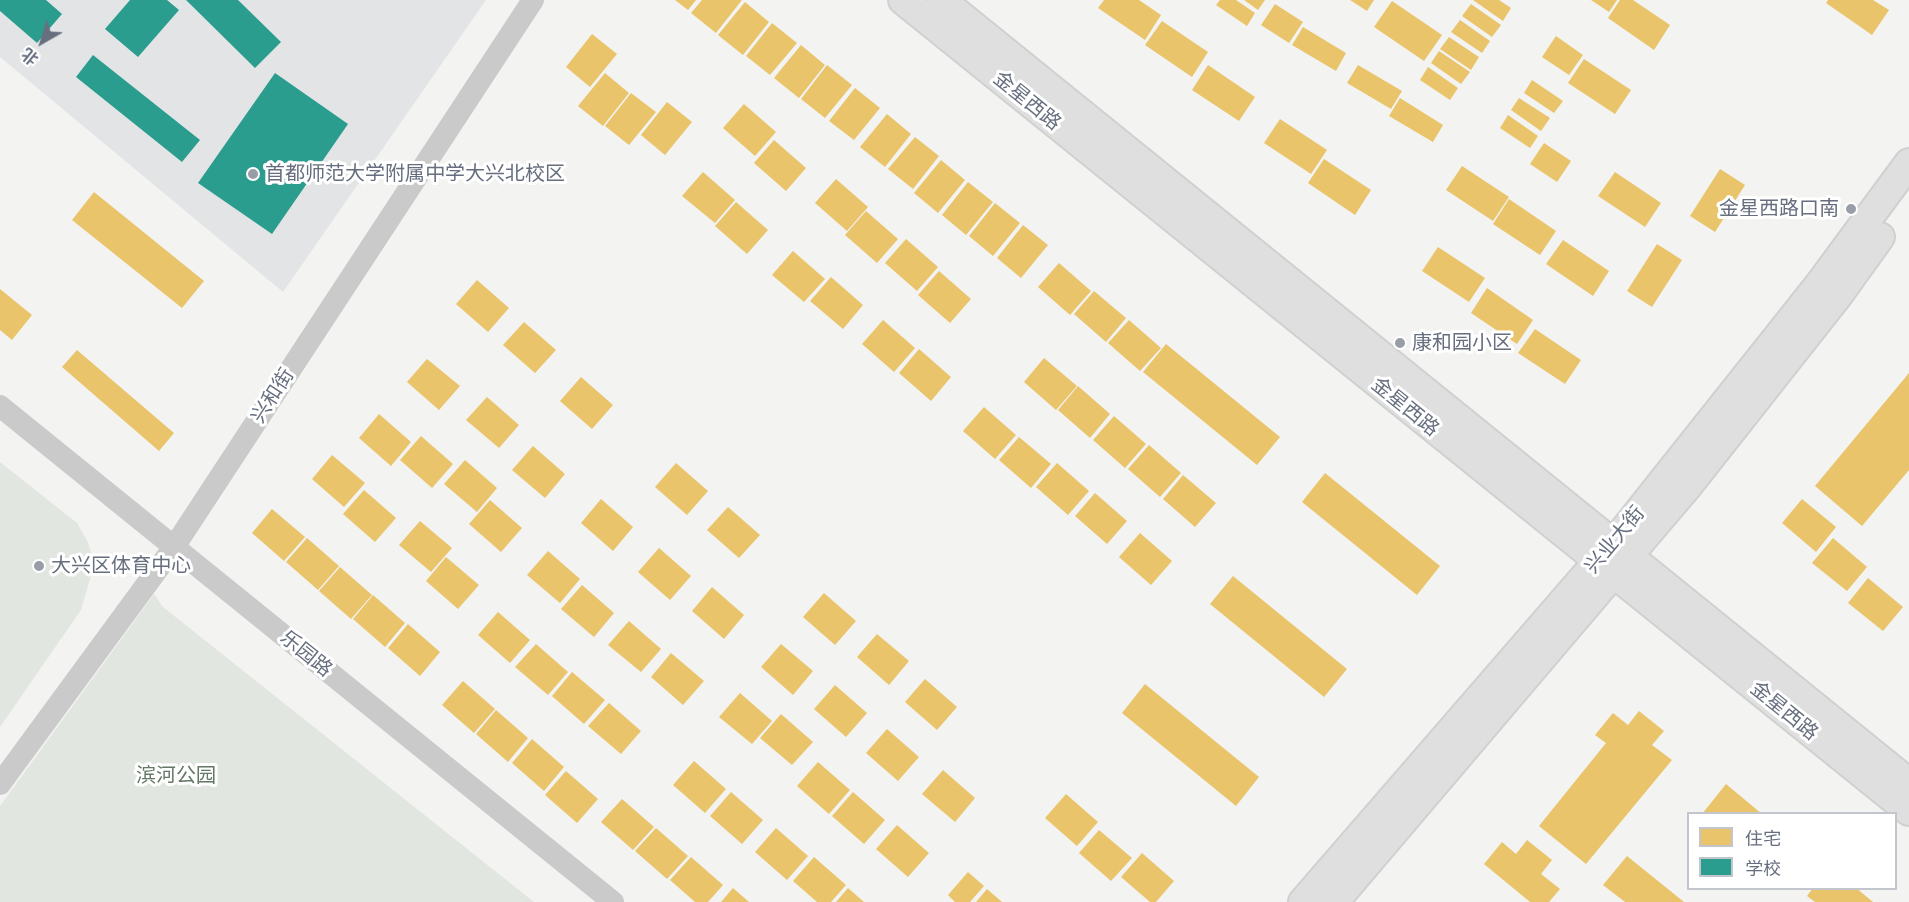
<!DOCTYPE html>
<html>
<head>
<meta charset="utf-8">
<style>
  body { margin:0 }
  #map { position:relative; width:1909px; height:902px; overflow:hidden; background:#f3f3f2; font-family:"Work Sans","Noto Sans SC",sans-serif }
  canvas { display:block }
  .legend { position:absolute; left:1687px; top:812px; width:210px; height:78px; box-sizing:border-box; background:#fff; border:2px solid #c2c5cc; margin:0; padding:8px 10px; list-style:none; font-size:18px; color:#676f7f }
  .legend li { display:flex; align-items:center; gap:12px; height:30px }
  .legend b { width:30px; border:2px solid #c2c5cc }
  .north { position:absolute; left:12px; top:12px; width:60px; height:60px; -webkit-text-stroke:4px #fff; paint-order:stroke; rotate:219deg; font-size:16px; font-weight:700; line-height:24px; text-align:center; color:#676f7f }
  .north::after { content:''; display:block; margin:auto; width:21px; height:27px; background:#676f7f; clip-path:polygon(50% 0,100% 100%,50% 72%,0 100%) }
</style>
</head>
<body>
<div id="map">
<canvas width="1909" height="902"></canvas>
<ul class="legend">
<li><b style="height:16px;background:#e9c46a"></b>住宅</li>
<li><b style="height:16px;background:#2a9d8f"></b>学校</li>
</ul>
<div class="north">北</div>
</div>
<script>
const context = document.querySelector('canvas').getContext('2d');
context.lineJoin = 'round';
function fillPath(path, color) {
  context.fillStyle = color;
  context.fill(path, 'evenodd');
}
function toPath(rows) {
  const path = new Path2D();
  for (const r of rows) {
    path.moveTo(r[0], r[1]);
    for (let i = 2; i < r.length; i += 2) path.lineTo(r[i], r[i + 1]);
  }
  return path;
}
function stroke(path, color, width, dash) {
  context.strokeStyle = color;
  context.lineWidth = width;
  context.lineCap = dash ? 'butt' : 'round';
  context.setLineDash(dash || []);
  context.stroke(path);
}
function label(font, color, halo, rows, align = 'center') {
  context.font = font + ' "Work Sans","Noto Sans SC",sans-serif';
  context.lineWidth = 6;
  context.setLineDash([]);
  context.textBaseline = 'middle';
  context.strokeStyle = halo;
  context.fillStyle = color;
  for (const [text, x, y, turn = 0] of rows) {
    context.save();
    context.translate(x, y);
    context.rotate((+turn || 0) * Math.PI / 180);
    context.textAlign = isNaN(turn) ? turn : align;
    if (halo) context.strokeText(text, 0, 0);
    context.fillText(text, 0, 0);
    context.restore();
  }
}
const built = toPath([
  [0,0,486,0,283,292,0,57]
]);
const green = toPath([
  [0,462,77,523,88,542,93,560,90,579,81,610,0,727],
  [154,594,163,607,534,902,0,902,0,806]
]);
const homes = toPath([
  [675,0,696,0,688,10],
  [702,0,742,0,716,33,691,13],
  [1104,0,1139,0,1161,15,1145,40,1098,8],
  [1220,0,1236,0,1255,13,1247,26,1216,5],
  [1244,0,1265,0,1258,10],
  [1350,0,1374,0,1367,11],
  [1473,0,1499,0,1511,8,1503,21],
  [1591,0,1617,0,1609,12],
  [1620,0,1633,0,1670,25,1654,50,1608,18],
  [1828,0,1873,0,1889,10,1872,35,1826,3],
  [1392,1,1442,35,1424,61,1374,27],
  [745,2,769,22,743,55,718,35],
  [1275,4,1303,22,1289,43,1261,25],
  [1471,4,1501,25,1492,37,1462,16],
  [1460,20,1490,41,1482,53,1451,32],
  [1162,21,1208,52,1192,77,1145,45],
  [772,23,797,43,770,75,746,56],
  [1303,27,1346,53,1336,71,1292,45],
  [592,34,617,54,590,87,566,67],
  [1556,36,1583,55,1569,75,1542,57],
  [1449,37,1479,57,1471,70,1440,49],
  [801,45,825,65,799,98,774,78],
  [1439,51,1470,72,1461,84,1431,63],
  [1584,59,1631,90,1615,114,1568,83],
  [827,65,852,85,825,118,801,99],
  [1208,65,1255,97,1239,121,1192,90],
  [1358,65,1402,91,1391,109,1347,83],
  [1428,67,1458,88,1450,100,1420,80],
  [605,73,629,93,603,126,578,106],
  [1532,80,1563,101,1554,113,1524,93],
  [855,88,880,108,854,140,829,121],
  [631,93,656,112,629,145,605,126],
  [1400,98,1443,125,1433,142,1389,116],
  [1519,98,1550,118,1541,131,1511,110],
  [667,102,692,122,665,155,641,135],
  [744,104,776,132,755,156,723,128],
  [887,114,911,134,885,167,860,147],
  [1508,115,1538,136,1530,148,1500,128],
  [1280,119,1327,150,1311,174,1264,143],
  [915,137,939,156,913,189,888,169],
  [774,140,806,168,786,191,754,163],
  [1544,143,1571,161,1557,182,1530,164],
  [1324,159,1371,190,1355,215,1308,183],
  [941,160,965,180,938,213,914,193],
  [1462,166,1509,197,1493,221,1446,190],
  [1720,169,1745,185,1715,232,1690,216],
  [703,172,735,200,715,223,682,196],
  [1615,172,1661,203,1645,227,1598,196],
  [836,179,868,207,847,231,815,203],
  [968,182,993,202,966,235,942,215],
  [94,192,204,281,182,308,72,220],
  [1509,199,1556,231,1540,255,1493,224],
  [736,202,768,230,747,254,715,226],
  [995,203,1020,223,993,256,969,236],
  [866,211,898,239,877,263,845,235],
  [1023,225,1048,245,1021,278,997,258],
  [906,239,938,267,917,291,885,263],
  [1563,240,1609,271,1593,296,1546,264],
  [1657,244,1682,260,1652,307,1627,291],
  [1438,247,1485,278,1469,302,1422,271],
  [793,251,825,279,804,302,772,275],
  [1059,263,1091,291,1070,315,1038,287],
  [939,271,971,299,950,323,918,295],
  [831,277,863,305,843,329,810,301],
  [477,280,509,308,488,332,456,304],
  [1487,288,1533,320,1517,344,1471,313],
  [0,289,32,315,12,340,0,330],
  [1094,291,1126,318,1106,342,1074,314],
  [883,320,915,348,894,372,862,344],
  [1129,320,1161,348,1140,371,1108,343],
  [524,322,556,350,535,373,503,345],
  [1535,329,1581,360,1565,384,1518,353],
  [1166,344,1280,437,1257,465,1143,372],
  [919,349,951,377,931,401,899,373],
  [77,350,174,433,159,451,62,367],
  [1044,358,1077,386,1056,410,1024,382],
  [427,359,460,386,439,410,407,382],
  [1909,373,1909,470,1862,526,1815,486],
  [581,377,613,405,592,429,560,401],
  [1078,386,1110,414,1090,438,1058,410],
  [487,397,519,425,499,448,466,420],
  [984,407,1016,435,995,459,963,431],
  [379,414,411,442,391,466,359,438],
  [1114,416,1146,444,1125,468,1093,440],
  [421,436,453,464,432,488,400,460],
  [1019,437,1051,464,1031,488,999,460],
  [1149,445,1181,473,1160,497,1128,469],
  [533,446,565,474,545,498,512,470],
  [332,455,365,483,344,507,312,479],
  [465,460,497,488,477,512,444,484],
  [676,463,708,491,687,515,655,487],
  [1057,463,1089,491,1068,515,1036,487],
  [1325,473,1440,566,1417,595,1302,502],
  [1183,475,1216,503,1195,527,1163,499],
  [364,490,396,518,375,542,343,514],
  [1095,493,1127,521,1107,544,1075,516],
  [601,499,633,527,613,551,581,523],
  [1802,499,1836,527,1816,552,1782,523],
  [490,500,522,528,501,552,469,524],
  [728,507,760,535,739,558,707,530],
  [272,509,305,537,284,561,252,533],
  [420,521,452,548,431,572,399,545],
  [1140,533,1172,561,1151,585,1119,557],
  [307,538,339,566,318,590,286,562],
  [1833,538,1867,567,1847,591,1812,563],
  [659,548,691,576,670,600,638,572],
  [548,551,580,579,560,603,527,575],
  [446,557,479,585,458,609,426,581],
  [340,567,372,595,351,619,319,591],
  [1233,576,1347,669,1324,697,1210,604],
  [1868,578,1903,607,1883,631,1848,603],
  [582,585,614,613,594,637,561,609],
  [712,587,744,615,724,639,692,611],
  [824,593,856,621,835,645,803,617],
  [373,595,405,623,385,647,353,619],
  [498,612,530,640,510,663,478,635],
  [629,621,661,649,641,672,608,645],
  [408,624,440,652,420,676,388,648],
  [877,634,909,661,889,685,857,657],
  [536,644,568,672,548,695,515,667],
  [781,644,813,671,793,695,761,667],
  [671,653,704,681,683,705,651,677],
  [572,672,605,700,584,724,552,696],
  [925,679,957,707,937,730,905,702],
  [463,681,495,709,474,733,442,705],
  [1145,684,1259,777,1236,806,1122,713],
  [835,685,867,713,846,737,814,709],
  [740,693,772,721,752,744,719,717],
  [609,703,641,731,621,754,588,726],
  [496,710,528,738,508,762,476,734],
  [1639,711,1664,731,1652,745,1672,760,1586,864,1539,826,1606,743,1595,735,1613,713,1628,725],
  [781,714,813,742,792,765,760,738],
  [887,729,919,757,898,781,866,753],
  [532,739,564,767,544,791,512,763],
  [694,761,726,789,705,813,673,785],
  [818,762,850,790,829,814,797,786],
  [943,770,975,798,955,822,922,794],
  [566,771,598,799,577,823,545,795],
  [1726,784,1762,814,1702,814],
  [731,792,763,820,742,844,710,816],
  [853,792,885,820,864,844,832,816],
  [1066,794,1098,822,1077,846,1045,818],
  [622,799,654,827,633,850,601,822],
  [897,825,929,853,908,877,876,849],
  [656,828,688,856,667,879,635,851],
  [776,828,808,856,787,880,755,852],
  [1099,830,1132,858,1111,881,1079,853],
  [1527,840,1552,860,1541,874,1560,889,1549,902,1530,902,1484,864,1502,842,1516,854],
  [1142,853,1174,881,1156,902,1150,902,1121,877],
  [1627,856,1684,902,1625,902,1603,885],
  [691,857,723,885,708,902,695,902,670,880],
  [814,857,846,885,831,902,817,902,793,881],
  [968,872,984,886,970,902,955,902,948,895],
  [733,888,749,902,721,902],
  [848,888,864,902,836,902],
  [1813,888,1856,888,1873,902,1815,902,1807,896],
  [987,889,1002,902,976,902]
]);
const schools = toPath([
  [0,0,46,0,62,14,37,43,0,11],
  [130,0,167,0,179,10,138,57,105,29],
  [186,0,238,0,281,42,255,68],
  [93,55,200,140,182,162,76,77],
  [275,73,348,124,272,234,198,183]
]);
const minor = toPath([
  [0,406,613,902],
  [0,784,174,547,533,0]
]);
const major = toPath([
  [903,0,1909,811],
  [941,0,1909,783],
  [1303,902,1614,543,1819,285,1909,163],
  [1334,902,1686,488,1839,294,1880,237]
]);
const markers = [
  [253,174,6,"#989da7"],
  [1851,209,6,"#989da7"],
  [1400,343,6,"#989da7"],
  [39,566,6,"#989da7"]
];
const streetNames = [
  ["金星西路",1027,101,39],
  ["兴和街",273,396,-57],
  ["金星西路",1405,407,39],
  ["兴业大街",1615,540,-50],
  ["乐园路",306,654,39],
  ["金星西路",1784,711,39]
];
const poiNames = [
  ["首都师范大学附属中学大兴北校区",265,174],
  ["金星西路口南",1839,209,"right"],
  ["康和园小区",1412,343],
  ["大兴区体育中心",51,566]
];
const parkNames = [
  ["滨河公园",176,776]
];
fillPath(built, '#e3e4e5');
fillPath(green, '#e2e6e1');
fillPath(homes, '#e9c46a');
fillPath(schools, '#2a9d8f');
stroke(major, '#cfd0d0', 32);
stroke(minor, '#cacacb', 22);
stroke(major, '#dfdfdf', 28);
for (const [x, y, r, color] of markers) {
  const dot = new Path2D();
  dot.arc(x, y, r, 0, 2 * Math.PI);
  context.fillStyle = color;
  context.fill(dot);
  stroke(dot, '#fff', 2);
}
label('20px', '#676f7f', '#fff', streetNames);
label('20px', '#676f7f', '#fff', poiNames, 'left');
label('20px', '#657766', '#fff', parkNames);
</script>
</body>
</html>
